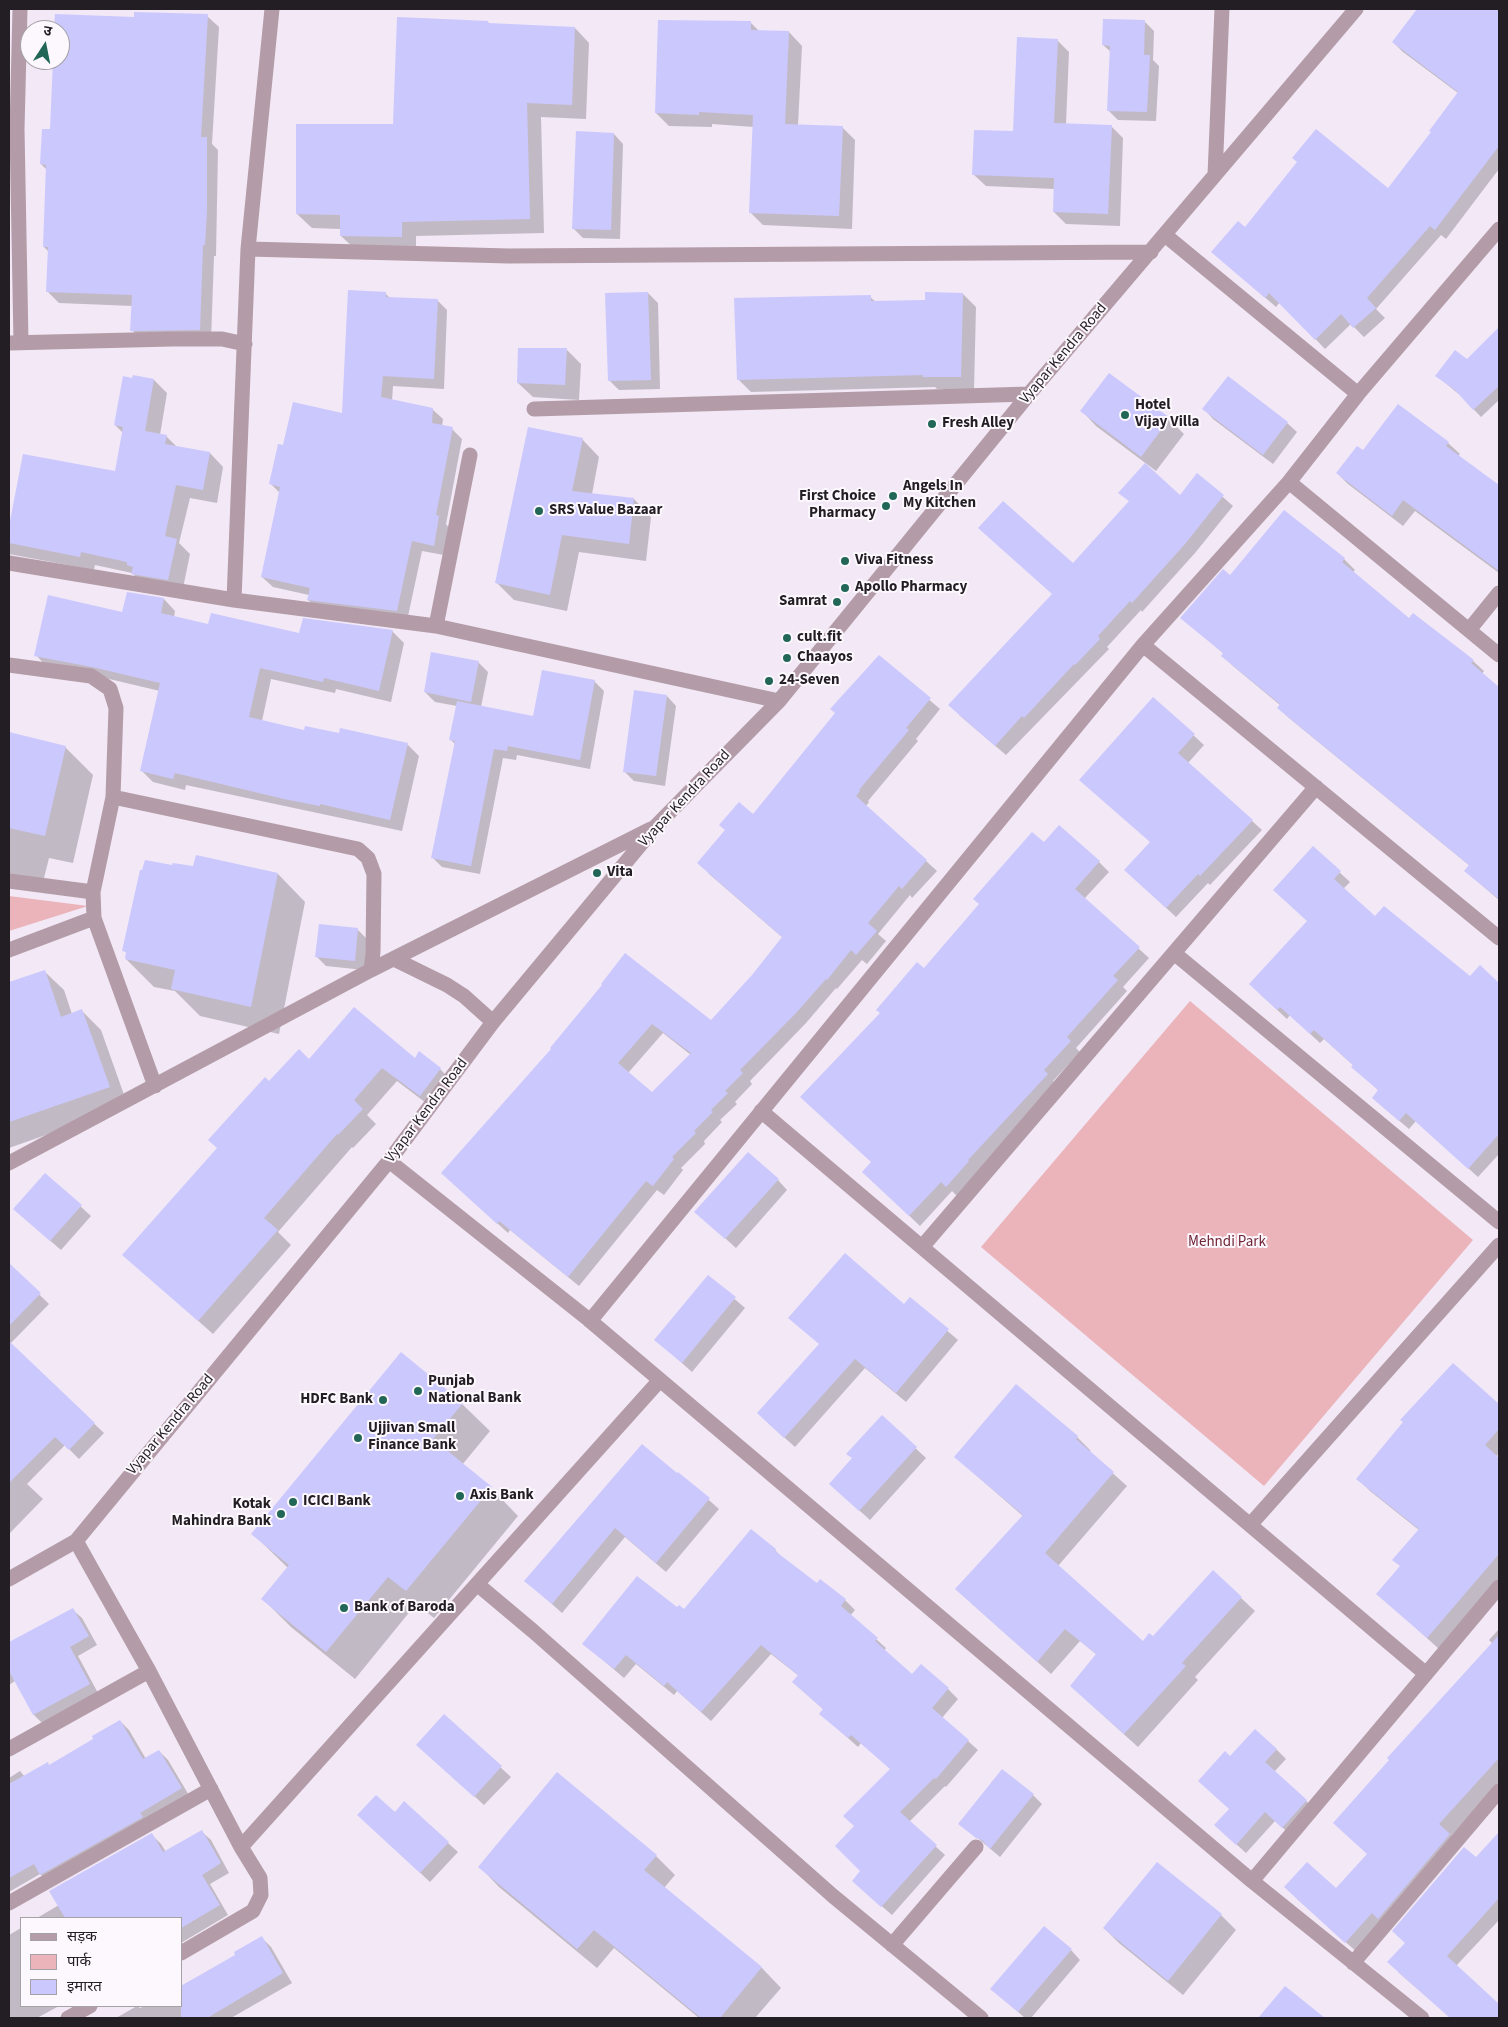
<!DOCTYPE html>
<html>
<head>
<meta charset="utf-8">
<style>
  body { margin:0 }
  #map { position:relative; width:1508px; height:2027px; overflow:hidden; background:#f2e8f6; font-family:"Source Sans 3","Noto Sans Devanagari",sans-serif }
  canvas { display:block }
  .frame { position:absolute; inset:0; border:10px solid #221e23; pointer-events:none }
  .legend { position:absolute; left:20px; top:1917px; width:162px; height:90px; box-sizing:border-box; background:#fcf8fe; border:1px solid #a5a1a6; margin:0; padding:6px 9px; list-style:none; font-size:15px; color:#221e23 }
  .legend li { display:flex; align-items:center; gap:10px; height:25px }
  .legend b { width:25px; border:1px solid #a5a1a6 }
  .north { position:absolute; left:20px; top:20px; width:50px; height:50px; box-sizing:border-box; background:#fcf8fe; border:1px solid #a5a1a6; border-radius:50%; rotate:11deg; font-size:14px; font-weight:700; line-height:20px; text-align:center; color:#221e23 }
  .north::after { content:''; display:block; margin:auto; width:18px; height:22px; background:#226657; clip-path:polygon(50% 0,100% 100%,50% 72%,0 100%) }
</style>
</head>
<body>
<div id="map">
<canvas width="1508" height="2027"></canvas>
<div class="frame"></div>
<ul class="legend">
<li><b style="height:6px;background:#b39ba8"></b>सड़क</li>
<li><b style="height:14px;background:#ebb4ba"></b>पार्क</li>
<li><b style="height:14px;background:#cbc8fe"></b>इमारत</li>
</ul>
<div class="north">उ</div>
</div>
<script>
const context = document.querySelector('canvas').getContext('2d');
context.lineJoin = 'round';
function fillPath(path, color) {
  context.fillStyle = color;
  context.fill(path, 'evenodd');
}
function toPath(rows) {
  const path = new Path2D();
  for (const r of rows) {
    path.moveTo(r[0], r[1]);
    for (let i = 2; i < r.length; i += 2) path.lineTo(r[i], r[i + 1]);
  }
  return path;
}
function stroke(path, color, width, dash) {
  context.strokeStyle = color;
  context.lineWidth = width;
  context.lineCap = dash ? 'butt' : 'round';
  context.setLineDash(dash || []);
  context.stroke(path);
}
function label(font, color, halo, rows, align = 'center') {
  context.font = font + ' "Source Sans 3",sans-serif';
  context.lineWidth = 4;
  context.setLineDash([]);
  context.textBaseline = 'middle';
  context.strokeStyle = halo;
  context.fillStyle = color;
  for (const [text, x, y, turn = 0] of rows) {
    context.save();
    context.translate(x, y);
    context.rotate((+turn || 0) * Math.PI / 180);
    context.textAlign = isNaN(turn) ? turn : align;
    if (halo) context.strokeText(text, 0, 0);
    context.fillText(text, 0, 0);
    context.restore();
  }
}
const green = toPath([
  [9,896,88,906,9,931],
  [1190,1001,1473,1240,1264,1486,981,1247]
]);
const shadow = toPath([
  [1423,9,1499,9,1499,169,1446,239,1441,235,1376,309,1385,318,1364,337,1351,324,1325,349,1280,302,1276,307,1213,252,1245,229,1389,190,1432,133,1458,93,1403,52,1393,42],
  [207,16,219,27,212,144,218,150,216,256,214,256,211,341,143,342,132,330,133,306,59,303,48,292,49,252,44,247,47,170,41,164,52,130,54,60,60,60,60,30,56,30,135,18],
  [488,22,490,24,575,28,589,43,586,119,541,117,544,233,416,236,416,251,356,250,341,236,341,229,312,228,297,214,394,126],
  [1145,22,1154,31,1153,60,1159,66,1156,121,1118,120,1108,110,1111,52,1103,45],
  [751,23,759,31,789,32,802,46,798,125,842,127,855,140,852,229,763,225,750,212,754,127,712,124,712,127,669,126,656,113],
  [1057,40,1069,52,1066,124,1111,126,1123,138,1120,226,1066,224,1054,212,1055,189,986,186,973,174,1014,132],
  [614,134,623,144,620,239,583,238,573,228],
  [385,293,390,298,437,300,447,310,444,389,393,386,392,401,432,409,443,419,442,427,452,429,462,439,446,524,449,528,444,555,422,551,407,621,319,610,308,600,309,595,273,587,262,577,280,493,271,484,284,447,343,415],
  [648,293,658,303,660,389,619,390,609,380],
  [963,294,976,307,974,390,937,389,935,387,751,392,738,379,870,297,876,302,926,301],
  [1499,328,1499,400,1481,417,1461,396,1437,376,1467,360],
  [566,349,581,364,579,400,533,397,518,383],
  [133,380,154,380,167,393,160,435,166,436,177,447,210,453,223,467,217,503,190,498,179,543,190,554,182,593,146,587,132,573,95,565,94,570,9,554,9,519,11,520,116,473,123,433,115,425],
  [1204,409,1287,423,1297,432,1273,464,1213,419],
  [1082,411,1169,419,1184,434,1156,471,1096,426],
  [582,439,599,457,592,494,634,499,651,517,646,561,579,552,567,611,514,600,497,583],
  [1448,443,1460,454,1458,456,1499,487,1499,573,1415,511,1403,526,1348,484,1337,473,1363,452],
  [1198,475,1233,506,1195,553,1142,612,1141,610,1107,647,1109,649,1006,755,959,715,1053,595,1073,565,1130,502,1120,492,1180,496],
  [1284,512,1344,559,1355,570,1353,572,1409,620,1473,661,1484,671,1482,674,1499,688,1499,900,1465,871,1470,866,1289,718,1279,708,1280,705,1233,666,1223,656,1224,654,1182,618,1230,576],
  [164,599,175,611,174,617,209,626,300,634,392,631,404,643,391,702,336,689,335,693,271,679,262,721,305,731,407,744,419,756,402,831,186,785,185,790,153,782,141,770,160,691,105,678,47,667,36,655,123,613],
  [879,657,940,709,916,739,918,741,868,801,869,802,866,806,937,871,912,898,910,895,878,934,886,941,867,964,862,960,837,989,836,988,806,1023,750,1081,752,1084,735,1102,737,1104,720,1120,722,1122,704,1141,705,1144,681,1168,683,1170,664,1195,657,1190,579,1286,510,1230,508,1233,453,1183,553,1049,604,985,711,1021,753,976,783,938,708,873,836,713],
  [663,1033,691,1055,652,1094,628,1073],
  [478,662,488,672,481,707,534,717,594,681,604,691,590,769,517,755,516,760,503,758,480,874,442,867,433,858,455,744,451,740,457,706,435,702,425,692],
  [667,696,676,706,665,786,634,781,625,772],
  [1154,699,1204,745,1188,763,1262,830,1210,885,1208,883,1176,917,1135,879,1151,842],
  [9,734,65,747,93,775,73,863,49,858,41,890,9,883],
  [1044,844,1099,862,1109,872,1084,899,1149,958,1123,987,1127,991,1076,1048,1080,1052,1053,1081,1057,1085,957,1196,952,1191,920,1226,874,1182,873,1163,924,970],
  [1313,848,1350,882,1343,889,1375,918,1470,978,1480,967,1499,984,1499,1154,1478,1177,1416,1121,1409,1129,1383,1107,1373,1098,1379,1091,1354,1066,1324,1039,1320,1043,1290,1015,1287,1019,1260,994,1308,921],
  [173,867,278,874,305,902,279,1034,200,1016,175,991,154,987,126,959,127,954,124,950],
  [358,930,367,939,364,970,326,966,316,956],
  [44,971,64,990,72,1014,82,1011,101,1030,128,1106,9,1148,9,983],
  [415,1060,440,1069,454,1083,434,1109,397,1081,367,1115,376,1124,353,1148,352,1147,278,1232,291,1245,213,1334,124,1255,218,1148,269,1083,309,1061],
  [45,1174,91,1216,61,1250,24,1218],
  [778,1180,787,1190,736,1248,706,1221],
  [9,1265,49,1304,10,1344,104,1433,79,1459,65,1445,27,1484,43,1499,9,1534,9,1396,11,1394,9,1391,9,1380,13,1376,9,1371],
  [708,1276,745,1308,692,1372,656,1340],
  [910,1299,958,1340,906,1402,865,1368,795,1447,768,1423,904,1306],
  [1454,1365,1499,1405,1499,1453,1496,1457,1499,1460,1499,1579,1439,1649,1378,1594,1401,1567,1419,1530,1370,1491,1358,1479],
  [462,1404,490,1431,462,1465,491,1488,518,1516,434,1618,416,1604,355,1679,291,1627,263,1599,288,1568,253,1534],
  [882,1417,926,1458,870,1520,840,1493,853,1459],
  [1077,1437,1091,1451,1089,1452,1127,1486,1058,1566,1143,1642,1153,1638,1213,1572,1255,1611,1195,1677,1198,1680,1138,1747,1085,1699,1097,1655,1080,1641,1051,1674,971,1603,1023,1516,955,1457],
  [678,1473,719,1509,666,1572,625,1537,562,1613,526,1581],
  [775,1550,785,1561,817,1585,821,1581,845,1600,855,1610,850,1616,886,1648,884,1651,912,1676,921,1666,948,1689,958,1699,942,1718,978,1750,946,1787,945,1786,909,1822,945,1855,892,1915,863,1890,856,1826,891,1769,861,1743,858,1747,831,1723,824,1710,793,1682,799,1676,771,1654,711,1721,677,1691,674,1695,636,1664,624,1678,584,1644,677,1609,684,1611],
  [73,1610,82,1618,97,1645,78,1656,98,1693,42,1723,34,1715,15,1681,9,1685,9,1644],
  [1499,1629,1499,1782,1451,1836,1461,1847,1358,1953,1297,1899,1336,1890,1368,1855,1493,1644,1489,1640],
  [444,1716,511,1777,484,1805,428,1754],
  [120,1721,129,1730,146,1759,159,1751,168,1760,190,1797,50,1883,40,1874,9,1892,9,1778,20,1771,25,1777,50,1766,95,1739],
  [1276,1749,1286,1759,1274,1772,1316,1810,1292,1836,1275,1821,1246,1853,1226,1835,1231,1810,1231,1758],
  [1033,1795,1042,1804,1000,1857,960,1823],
  [395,1813,448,1843,458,1852,430,1882,368,1824],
  [201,1831,211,1840,229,1873,210,1884,228,1915,181,1943,181,1918,37,1918,59,1905,152,1835,161,1844,166,1852],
  [1499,1834,1499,1920,1456,1966,1499,2006,1499,2018,1451,2018,1398,1972,1476,1859],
  [656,1856,675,1875,664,1888,762,1968,781,1988,755,2018,699,2018,614,1948,597,1968,499,1887,480,1867],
  [1157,1863,1221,1915,1236,1930,1183,1995,1119,1943,1104,1928],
  [21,1928,21,2006,59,2006,37,2018,9,2018,9,1935],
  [262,1938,271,1947,292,1983,231,2018,116,2018,137,2006,140,2008,145,2006,181,2006,181,1986,237,1955],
  [1071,1950,1080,1960,1031,2018,1025,2018,1002,1998],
  [1285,1988,1320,2016,1322,2018,1260,2018]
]);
const building = toPath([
  [1417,9,1499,9,1499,146,1435,230,1430,226,1367,298,1376,308,1353,328,1341,314,1315,340,1269,293,1265,298,1211,252,1238,221,1245,227,1297,162,1292,158,1316,129,1388,188,1431,132,1429,131,1458,92,1392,42],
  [134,12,208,14,201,137,207,137,207,211,205,245,203,245,200,330,130,331,132,295,46,292,48,247,43,247,46,165,40,164,42,129,50,129,53,60,60,60,60,30,54,30,55,14,134,17],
  [397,17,488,21,488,23,575,27,572,105,527,103,530,219,402,222,402,237,340,236,340,215,296,214,296,124,393,124],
  [1103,19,1145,20,1144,55,1150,55,1147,112,1107,111,1110,46,1102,45],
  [658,20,751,21,751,30,789,31,785,124,843,126,839,216,749,213,753,115,699,112,699,115,655,113],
  [1017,37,1058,39,1054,123,1112,125,1108,214,1053,212,1054,178,972,175,974,130,1013,131],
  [576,131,614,133,611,230,572,229],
  [348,290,386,292,386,297,438,299,434,379,383,376,381,397,433,408,432,423,453,427,436,515,439,516,434,546,412,541,397,611,307,600,310,588,261,577,280,487,269,484,278,444,283,445,293,402,342,413],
  [648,292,651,380,608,381,605,293],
  [925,292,963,293,961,377,923,377,923,375,737,380,734,298,871,295,871,301,925,300],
  [1499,327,1499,386,1473,410,1455,390,1435,376,1455,350,1467,359],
  [518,348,567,348,565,385,517,383],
  [1109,373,1170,418,1141,457,1080,411],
  [133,375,154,379,145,431,167,435,165,444,210,452,203,490,176,485,165,536,177,539,168,580,131,574,133,567,127,565,127,562,81,552,80,557,9,543,9,526,23,454,115,471,123,427,114,425,123,376,132,378],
  [1228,376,1288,422,1263,455,1202,409],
  [1398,404,1449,442,1446,446,1499,485,1499,571,1403,500,1392,516,1336,473,1357,446,1363,450],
  [528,427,583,438,572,491,634,498,629,544,562,535,550,595,495,583],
  [1145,463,1180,495,1197,473,1224,495,1185,544,1132,603,1130,601,1098,636,1100,639,1075,665,1074,664,1024,718,1022,716,995,746,948,705,1052,594,978,528,1003,501,1073,563,1129,501,1118,493],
  [1284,510,1345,558,1342,562,1409,618,1413,613,1474,660,1471,663,1499,687,1499,899,1464,871,1469,865,1277,708,1280,704,1221,656,1223,653,1180,618,1223,569,1230,575],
  [127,592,164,598,161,613,208,624,211,613,299,633,303,618,393,630,379,691,324,678,323,682,260,668,249,717,304,730,305,726,339,733,340,728,408,743,390,820,320,804,320,806,284,799,175,773,173,779,140,771,160,683,92,667,34,656,48,595,122,612],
  [431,652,479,661,471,702,424,692],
  [879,655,931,698,906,728,909,730,859,790,860,791,856,796,927,860,902,889,899,886,868,923,877,931,856,955,851,950,827,980,826,979,796,1013,740,1070,743,1073,725,1091,728,1093,711,1110,713,1112,694,1131,696,1133,672,1157,674,1159,653,1186,646,1181,568,1277,499,1221,497,1224,441,1173,551,1049,550,1048,602,985,601,984,625,953,711,1020,752,975,782,937,697,863,725,830,719,825,739,802,753,814,835,713,830,709],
  [652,1024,691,1053,652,1092,618,1063],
  [542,670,595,680,580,760,508,746,507,751,494,749,471,866,431,858,455,741,449,740,457,701,533,716],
  [634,690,667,695,656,776,623,772],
  [1153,697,1195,734,1178,753,1253,820,1200,876,1198,874,1166,908,1124,870,1150,842,1079,780],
  [9,732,66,746,45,836,9,828],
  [1059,825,1100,861,1075,889,1140,947,1113,976,1118,980,1067,1037,1071,1041,1044,1070,1048,1074,968,1160,969,1161,946,1187,941,1182,909,1216,862,1172,871,1162,800,1097,880,1013,876,1010,917,962,924,968,979,904,973,899,1032,832,1044,842],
  [1313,846,1341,871,1334,879,1375,916,1384,906,1470,976,1480,965,1499,983,1499,1134,1468,1169,1406,1113,1399,1121,1372,1098,1378,1090,1351,1067,1353,1065,1314,1030,1310,1034,1280,1007,1277,1010,1249,984,1307,921,1273,890],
  [196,855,278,873,251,1007,171,989,175,970,125,959,126,952,122,951,140,870,142,870,145,860,172,865,173,863,193,866],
  [319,924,358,928,355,961,315,957],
  [45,970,61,1017,82,1009,110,1087,9,1122,9,982],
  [354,1007,415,1058,419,1051,441,1068,420,1096,382,1068,354,1100,363,1109,338,1135,337,1134,264,1218,278,1230,198,1321,122,1255,217,1148,208,1140,265,1077,269,1081,299,1049,309,1059],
  [748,1152,779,1179,725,1239,694,1212],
  [45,1173,82,1205,50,1241,13,1209],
  [845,1253,904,1304,910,1297,949,1329,896,1393,855,1359,784,1438,757,1413,819,1344,788,1318],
  [9,1263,41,1293,9,1326],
  [708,1275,736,1297,682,1363,654,1340],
  [9,1341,95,1423,69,1450,55,1437,9,1483],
  [401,1352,463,1403,433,1439,492,1487,406,1591,388,1577,326,1652,261,1599,289,1565,251,1534],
  [1453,1363,1499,1404,1499,1429,1485,1445,1499,1458,1499,1554,1427,1638,1376,1594,1400,1566,1392,1560,1419,1529,1356,1479,1403,1422,1400,1420],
  [1016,1384,1078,1436,1076,1439,1114,1472,1045,1553,1143,1641,1149,1633,1153,1636,1213,1570,1242,1597,1182,1663,1186,1666,1124,1734,1070,1686,1096,1654,1065,1629,1037,1662,955,1589,1023,1515,954,1457],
  [882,1415,917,1447,859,1511,829,1484,852,1458,846,1454],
  [642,1444,677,1473,678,1472,710,1498,656,1563,615,1528,552,1604,524,1581],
  [751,1529,776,1549,775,1551,817,1583,820,1579,846,1599,841,1606,878,1638,875,1641,912,1674,921,1664,949,1688,932,1708,969,1740,936,1779,934,1778,900,1812,937,1845,881,1907,852,1881,860,1871,835,1846,854,1826,843,1816,890,1769,851,1735,848,1738,819,1714,823,1709,792,1682,798,1675,761,1645,701,1712,667,1682,664,1686,626,1655,614,1669,582,1644,637,1576,677,1607,679,1605,684,1609],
  [73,1608,89,1636,70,1647,90,1684,33,1715,9,1671,9,1642],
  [1499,1635,1499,1758,1439,1824,1450,1834,1378,1919,1372,1913,1345,1943,1284,1887,1307,1862,1336,1888,1367,1854,1333,1823,1389,1760,1387,1758],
  [444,1714,502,1766,474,1797,416,1745],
  [120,1720,143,1759,159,1750,182,1788,140,1813,143,1817,40,1875,34,1864,9,1878,9,1784,48,1762,49,1765,93,1739,92,1736],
  [1255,1729,1277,1749,1265,1762,1307,1800,1282,1828,1265,1812,1236,1845,1214,1825,1229,1809,1198,1781,1225,1751,1230,1756],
  [1002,1769,1034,1794,990,1849,982,1840,976,1838,958,1824],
  [557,1772,657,1855,644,1870,762,1967,720,2018,701,2018,594,1930,577,1949,478,1867],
  [376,1795,395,1812,404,1801,449,1842,420,1873,357,1815],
  [202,1830,221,1863,202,1875,220,1905,181,1928,181,1918,65,1918,49,1891,152,1833,163,1852],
  [1499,1832,1499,1898,1447,1956,1499,2004,1499,2018,1450,2018,1387,1962,1405,1943,1392,1931,1464,1847,1476,1857],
  [1157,1862,1222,1914,1168,1981,1103,1928],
  [1044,1926,1072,1949,1018,2012,990,1989],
  [262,1936,283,1973,207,2018,181,2018,181,1986,235,1955,234,1952],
  [1285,1986,1325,2018,1258,2018]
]);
const street = toPath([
  [20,9,17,129,21,342],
  [1215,175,1222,9],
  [1165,235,1358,394],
  [248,249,509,256,1151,252],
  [9,343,172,339,222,339,245,344],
  [534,409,1029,394],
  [1289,482,1499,655],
  [9,563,234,600,436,626,779,701],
  [234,600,248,249,272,9],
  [436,626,470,455],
  [1469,630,1499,593],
  [1143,645,1499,938],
  [9,665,91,676,110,689,116,708,113,797,93,892,94,918,155,1086],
  [113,797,358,849,368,858,374,874,373,952,371,970],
  [9,881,93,892],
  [9,950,94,918],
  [1174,953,1499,1222],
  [394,959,447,985,464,996,493,1022],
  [761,1111,1426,1674],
  [389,1161,588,1319,1252,1881,1422,2018],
  [9,1163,371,970,651,829],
  [922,1247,1316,787],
  [590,1321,1143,645,1289,482,1358,394,1499,229],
  [1250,1525,1499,1245],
  [76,1541,149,1671,241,1847,260,1878,261,1895,253,1911,181,1953],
  [9,1579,76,1541,389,1161,493,1022,656,826,779,701,1029,394,1356,9],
  [477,1584,533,1631,833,1896,981,2018],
  [9,1749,149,1671],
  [241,1847,660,1380],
  [1252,1881,1499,1587],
  [9,1903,211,1789],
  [892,1945,976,1847],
  [1353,1963,1499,1791],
  [68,2018,90,2006]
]);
const markers = [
  [1125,415,5,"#226657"],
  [932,424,5,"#226657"],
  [893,496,5,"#226657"],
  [886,506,5,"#226657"],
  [539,511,5,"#226657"],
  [845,561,5,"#226657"],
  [845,588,5,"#226657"],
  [837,602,5,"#226657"],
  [787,638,5,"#226657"],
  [787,658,5,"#226657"],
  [769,681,5,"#226657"],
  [597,873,5,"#226657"],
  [418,1391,5,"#226657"],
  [383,1400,5,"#226657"],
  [358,1438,5,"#226657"],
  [460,1496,5,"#226657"],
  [293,1502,5,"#226657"],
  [281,1514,5,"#226657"],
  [344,1608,5,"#226657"]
];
const streetNames = [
  ["Vyapar Kendra Road",1064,354,-50],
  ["Vyapar Kendra Road",685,799,-47],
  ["Vyapar Kendra Road",427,1111,-53],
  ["Vyapar Kendra Road",171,1425,-50]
];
const poiNames = [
  ["Hotel",1135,406],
  ["Vijay Villa",1135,423],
  ["Fresh Alley",942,424],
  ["Angels In",903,487],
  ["My Kitchen",903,504],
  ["First Choice",876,497,"right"],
  ["Pharmacy",876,514,"right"],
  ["SRS Value Bazaar",549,511],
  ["Viva Fitness",855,561],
  ["Apollo Pharmacy",855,588],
  ["Samrat",827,602,"right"],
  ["cult.fit",797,638],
  ["Chaayos",797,658],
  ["24-Seven",779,681],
  ["Vita",607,873],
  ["Punjab",428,1382],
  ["National Bank",428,1399],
  ["HDFC Bank",373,1400,"right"],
  ["Ujjivan Small",368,1429],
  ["Finance Bank",368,1446],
  ["Axis Bank",470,1496],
  ["ICICI Bank",303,1502],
  ["Kotak",271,1505,"right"],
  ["Mahindra Bank",271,1522,"right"],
  ["Bank of Baroda",354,1608]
];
const parkNames = [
  ["Mehndi Park",1227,1243]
];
fillPath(green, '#ebb4ba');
fillPath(shadow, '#0003');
fillPath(building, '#cbc8fe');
stroke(street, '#b39ba8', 15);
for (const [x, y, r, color] of markers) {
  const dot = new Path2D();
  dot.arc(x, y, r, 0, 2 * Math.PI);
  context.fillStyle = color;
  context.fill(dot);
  stroke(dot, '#fcf8fe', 2);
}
label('15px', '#221e23', '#fcf8fe', streetNames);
label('bold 15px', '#221e23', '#fcf8fe', poiNames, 'left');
label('15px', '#702635', '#fcf8fe', parkNames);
</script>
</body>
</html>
